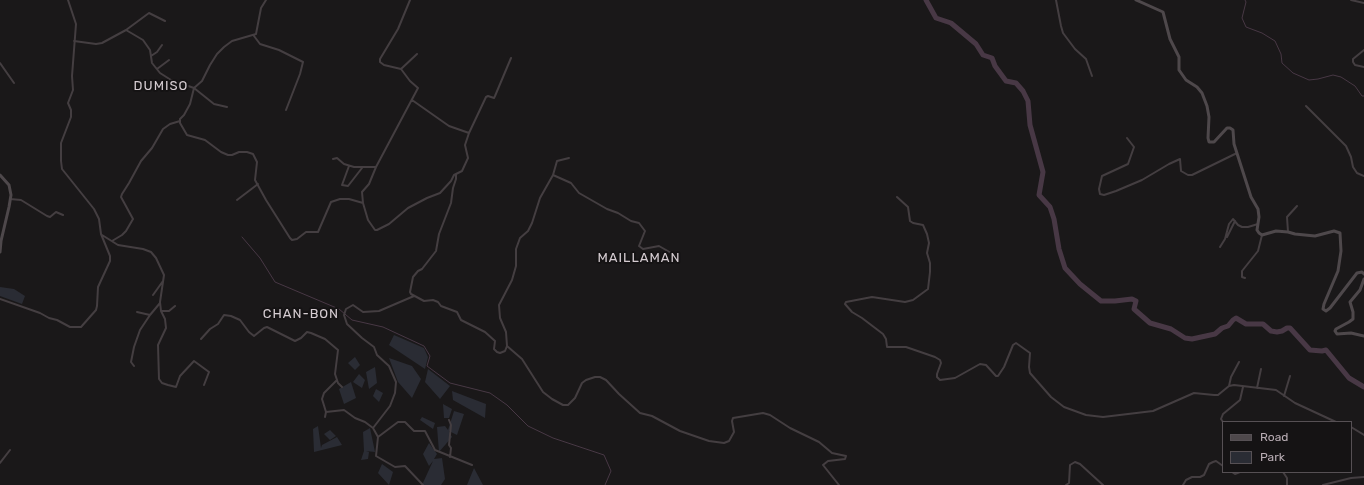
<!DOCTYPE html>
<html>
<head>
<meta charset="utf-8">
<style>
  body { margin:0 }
  #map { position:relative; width:1364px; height:485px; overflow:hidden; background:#1a1819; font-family:Rubik,sans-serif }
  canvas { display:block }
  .legend { position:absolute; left:1222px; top:421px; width:130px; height:52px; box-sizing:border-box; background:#151314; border:1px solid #565054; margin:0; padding:5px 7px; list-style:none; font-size:12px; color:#b8acb3 }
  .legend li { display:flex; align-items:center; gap:8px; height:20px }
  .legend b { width:20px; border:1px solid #565054 }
</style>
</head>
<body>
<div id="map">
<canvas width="1364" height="485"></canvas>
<ul class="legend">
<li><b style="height:5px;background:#4e484b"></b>Road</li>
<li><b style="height:11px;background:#2a2c34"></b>Park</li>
</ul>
</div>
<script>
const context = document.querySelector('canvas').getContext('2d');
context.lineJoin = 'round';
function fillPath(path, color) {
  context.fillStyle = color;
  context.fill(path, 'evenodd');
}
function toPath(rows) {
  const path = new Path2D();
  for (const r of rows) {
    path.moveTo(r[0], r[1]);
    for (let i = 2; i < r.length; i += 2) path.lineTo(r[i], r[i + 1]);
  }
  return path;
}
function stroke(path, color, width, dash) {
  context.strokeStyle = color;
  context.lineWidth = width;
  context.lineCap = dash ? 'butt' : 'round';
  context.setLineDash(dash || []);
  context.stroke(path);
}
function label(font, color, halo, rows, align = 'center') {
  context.font = font + ' Rubik,sans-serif';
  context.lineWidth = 4;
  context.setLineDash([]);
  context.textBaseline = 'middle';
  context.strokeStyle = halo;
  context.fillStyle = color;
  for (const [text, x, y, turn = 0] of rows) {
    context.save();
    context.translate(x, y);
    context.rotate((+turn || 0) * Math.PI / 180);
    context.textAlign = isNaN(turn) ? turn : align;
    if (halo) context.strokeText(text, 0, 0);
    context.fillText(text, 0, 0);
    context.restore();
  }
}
const green = toPath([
  [0,287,14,289,25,296,22,304,0,296],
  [394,335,424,348,428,357,425,369,389,345],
  [355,357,360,365,355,370,348,363],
  [389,358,412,366,421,379,412,398,398,382],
  [375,367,377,383,369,389,366,372],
  [428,369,450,386,440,399,425,382],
  [359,374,365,380,362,388,353,382],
  [351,382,356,398,344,404,339,389],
  [376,389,383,393,379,402,373,396],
  [452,391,486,404,485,418,453,400],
  [443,404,452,409,449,418,444,418],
  [454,411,464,414,457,435,449,431,452,437,439,452,437,427,445,426,448,430],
  [422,417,435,423,433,429,420,420],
  [318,426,321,448,322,445,337,437,342,445,314,452,313,429],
  [370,428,375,452,366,451,369,452,368,459,361,460,364,451,363,432],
  [330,430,336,436,330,440,324,434],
  [429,443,437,454,434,459,442,458,445,479,441,485,422,485,433,461,429,466,423,454],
  [382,464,393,472,389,485,378,473],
  [474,468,483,485,467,485]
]);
const stream = toPath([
  [1245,0,1246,2,1242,18,1246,27,1262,33,1275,41,1281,54,1282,63,1293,73,1309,80,1318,79,1333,75,1341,77,1355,86,1362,96,1364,96],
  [242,237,260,258,275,282,339,309,352,320,383,327,424,346,430,356,427,366,450,383,490,393,507,405,528,426,553,438,604,455,611,471,605,485]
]);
const river = toPath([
  [926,0,936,18,951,23,976,44,983,55,992,58,995,66,1006,81,1016,83,1023,91,1028,101,1030,125,1043,172,1039,195,1050,207,1054,219,1059,249,1065,268,1080,284,1101,301,1115,301,1132,299,1136,301,1134,309,1150,323,1171,329,1185,338,1192,339,1215,334,1222,328,1228,326,1233,320,1236,318,1246,324,1263,324,1271,331,1277,332,1282,331,1287,328,1290,328,1310,350,1322,351,1326,350,1349,378,1364,387]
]);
const street = toPath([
  [266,0,261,8,256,34,232,41,224,47,217,54,210,65,202,81,194,88,190,104,184,115,180,119,180,123,187,135,205,140,221,152,228,155,232,155,239,152,247,152,253,154,257,162,255,180,266,200,290,238,292,240,297,239,306,232,318,232,331,202,340,199,349,199,363,203],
  [410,0,398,29,380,59,380,62,384,65,401,69,410,81,418,88,376,167,369,184,362,192,363,203,368,220,375,230,377,230,389,224,408,208,427,198,440,193,451,181,454,175,462,171,468,158,465,145,469,133,486,97,488,96,494,98,495,96,511,58],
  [1056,0,1061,26,1063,33,1075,49,1086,59,1092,76],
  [1351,0,1364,3],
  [126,30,143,40,150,50,152,63,160,73,171,80,194,88,214,104,227,107],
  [254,36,260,44,279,50,303,62,300,74,286,110],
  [74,41,96,44,102,43,126,30,149,13,165,21],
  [1364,50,1353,59,1353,62,1355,65,1364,67],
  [151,56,157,52,162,45],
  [0,63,14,83],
  [157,69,169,60],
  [401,69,417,54],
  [412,100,449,126,469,133],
  [1306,106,1346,146,1351,157,1353,167,1357,173,1364,176],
  [1127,138,1134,147,1128,164,1102,176,1099,189,1100,194,1104,195,1116,191,1142,180,1169,164,1180,159,1181,171,1188,175,1192,175,1237,153],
  [569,158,557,161,553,175,540,198,532,223,528,231,520,238,516,249,516,266,512,280,499,305,500,318,506,332,507,346,522,359,543,392,552,399,563,405,568,405,575,398,582,383,586,380,595,377,600,377,606,380,619,394,640,413,652,416,680,431,709,441,724,443,729,441,734,432,732,421,733,418,763,413,770,415,790,428,819,442,832,453,846,456,845,459,828,461,823,465,839,485],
  [333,159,337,158,344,164,354,167,376,167],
  [349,166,342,185,348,186,362,168],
  [456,174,456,179,453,188,451,203,439,234,436,251,422,269,418,271,413,277,410,292,411,294,424,301,433,300,438,302,441,306,457,312,461,320,485,332,495,341,494,349,497,352,500,353,505,351,507,346],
  [553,175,571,183,579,193,607,209,618,213,631,221,639,223,645,231,639,246,643,249,659,246,673,254],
  [897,197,908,207,910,221,913,223,923,225,927,234,929,243,927,253,930,263,930,272,928,289,913,300,905,302,872,297,846,302,845,304,852,312,862,318,883,334,886,339,887,347,906,347,935,357,940,360,941,363,937,374,937,377,940,380,955,378,980,364,986,365,996,376,998,376,1004,367,1013,345,1016,343,1030,353,1029,367,1030,373,1051,397,1064,407,1086,415,1103,417,1153,411,1194,393,1214,395,1218,395,1229,386,1234,385,1276,390,1295,403,1336,422],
  [10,199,21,200,47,216,50,217,56,212,63,215],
  [237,200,258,184],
  [1288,232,1287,217,1297,206],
  [102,235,118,245,143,249,151,252,156,258,164,275,160,302,161,311,165,319,166,328,158,345,159,379,162,383,168,385,176,387,180,376,194,361,209,372,204,385],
  [1227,237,1235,221],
  [112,241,122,235,126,231,133,219,121,197,122,194,129,183,141,161,152,148,163,129,170,124,180,121],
  [1220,247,1225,239,1229,224,1233,219,1238,225,1242,227,1248,227,1258,224],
  [1245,278,1242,277,1242,271,1258,251,1262,235],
  [153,295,163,281],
  [0,299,40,313,49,318,57,320,70,327,81,327,96,310,97,306,98,287,110,261,110,256,101,234,99,219,94,209,62,169,61,161,61,143,71,117,71,110,68,103,73,90,72,76,76,24,68,0],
  [161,311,169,311,175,306],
  [137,312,150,315,160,303],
  [201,339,210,329,218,324,224,315,231,316,240,320,249,332,254,336,264,328,267,327,295,341,301,338,307,332,311,333,325,339,338,350,335,374,338,383,342,387],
  [134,366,131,362,134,347,140,330,150,315],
  [1229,386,1231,377,1239,362],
  [1257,388,1261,369],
  [1284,396,1290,376],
  [326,412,344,410,355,418,365,422,373,428,390,406,395,393,396,382,389,366,377,355,374,347,362,338,347,324,344,315,346,309,353,305,363,312,379,311,414,296],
  [325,417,326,412,322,399,324,393,337,380],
  [449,420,451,425,449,445,451,448,450,457],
  [1223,422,1221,419,1223,414,1240,400,1243,387],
  [1351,427,1364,435],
  [373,428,378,437,376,456,395,467,405,466,423,485],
  [378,437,398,422,405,422,414,431,425,431,435,450,472,465],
  [0,463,10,450],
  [1232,472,1235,474,1240,472],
  [1283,472,1287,478,1287,485],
  [1066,485,1069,483,1070,465,1075,462,1080,464,1103,485],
  [1183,485,1186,480,1192,477,1200,477,1204,475,1209,464,1213,462,1216,461,1223,466],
  [1323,485,1351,478,1364,477]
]);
const secondary = toPath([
  [1136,0,1163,12,1170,39,1179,57,1179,70,1186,80,1197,87,1202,93,1207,106,1209,117,1208,138,1209,142,1214,142,1227,128,1230,128,1233,130,1234,144,1251,197,1258,209,1259,217,1257,230,1259,233,1262,235,1276,231,1288,232,1295,234,1315,236,1334,231,1340,233,1341,251,1338,271,1324,304,1323,309,1326,311,1330,308,1357,273,1362,272,1364,274],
  [0,175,9,185,11,195,9,207,1,241,0,252],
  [1364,279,1360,290,1350,302,1353,312,1353,319,1349,322,1336,329,1335,331,1337,334,1351,333,1364,336]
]);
const quarterNames = [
  ["DUMISO",161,86],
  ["MAILLAMAN",639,258],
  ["CHAN-BON",301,314]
];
fillPath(green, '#2a2c34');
stroke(stream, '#483845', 1);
stroke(river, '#483845', 5);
stroke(street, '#443e41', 2);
stroke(secondary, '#4e484b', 3);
context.letterSpacing = '1px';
label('13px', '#d5ccd1', '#151314', quarterNames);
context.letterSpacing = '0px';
</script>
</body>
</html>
